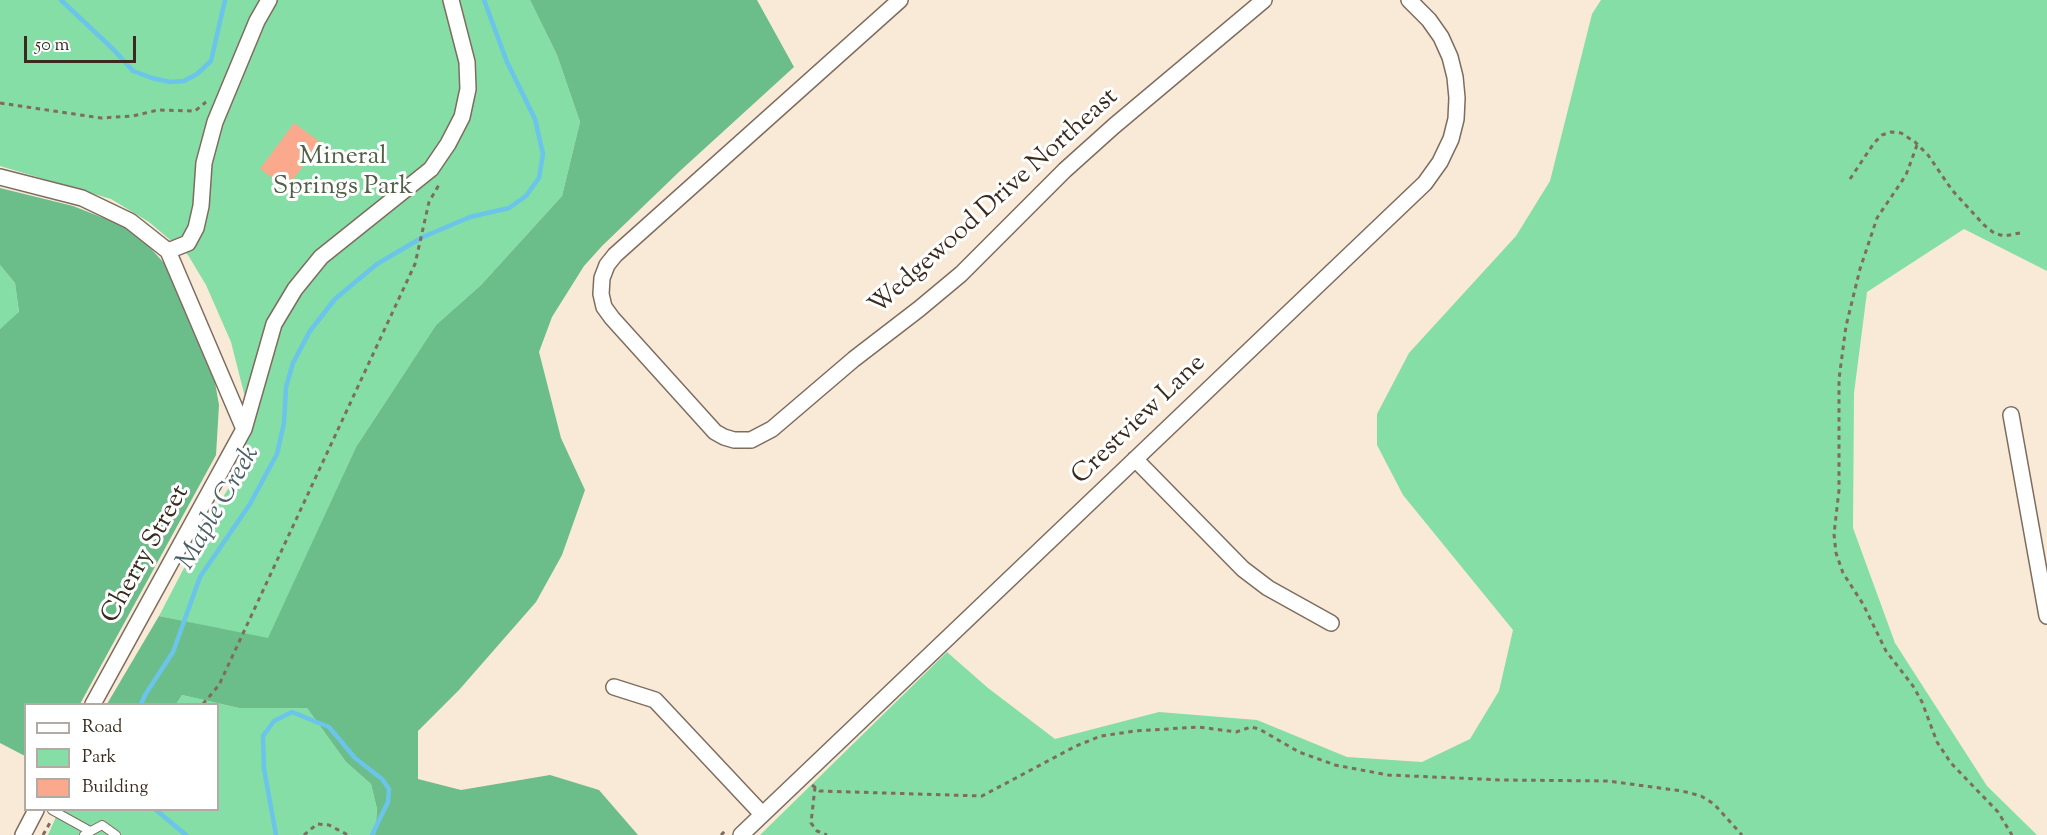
<!DOCTYPE html>
<html>
<head>
<meta charset="utf-8">
<style>
  body { margin:0 }
  #map { position:relative; width:2047px; height:835px; overflow:hidden; background:#f9e9d7; font-family:"Sorts Mill Goudy",serif }
  canvas { display:block }
  .legend { position:absolute; left:24px; top:703px; width:195px; height:108px; box-sizing:border-box; background:#fff; border:2px solid #b1aaa5; margin:0; padding:8px 10px; list-style:none; font-size:18px; color:#3b2a1e }
  .legend li { display:flex; align-items:center; gap:12px; height:30px }
  .legend b { width:30px; border:2px solid #b1aaa5 }
  .scale { position:absolute; left:24px; top:36px; width:112px; height:27px; box-sizing:border-box; border:3px solid #3b2a1e; border-top:0; padding-left:8px; font-size:18px; line-height:21px; white-space:nowrap; color:#3b2a1e; -webkit-text-stroke:4px #fff; paint-order:stroke }
</style>
</head>
<body>
<div id="map">
<canvas width="2047" height="835"></canvas>
<ul class="legend">
<li><b style="height:8px;background:#fff"></b>Road</li>
<li><b style="height:16px;background:#84dea5"></b>Park</li>
<li><b style="height:16px;background:#fba98c"></b>Building</li>
</ul>
<div class="scale">50 m</div>
</div>
<script>
const context = document.querySelector('canvas').getContext('2d');
context.lineJoin = 'round';
function fillPath(path, color) {
  context.fillStyle = color;
  context.fill(path, 'evenodd');
}
function toPath(rows) {
  const path = new Path2D();
  for (const r of rows) {
    path.moveTo(r[0], r[1]);
    for (let i = 2; i < r.length; i += 2) path.lineTo(r[i], r[i + 1]);
  }
  return path;
}
function stroke(path, color, width, dash) {
  context.strokeStyle = color;
  context.lineWidth = width;
  context.lineCap = dash ? 'butt' : 'round';
  context.setLineDash(dash || []);
  context.stroke(path);
}
function label(font, color, halo, rows, align = 'center') {
  context.font = font + ' "Sorts Mill Goudy",serif';
  context.lineWidth = 6;
  context.setLineDash([]);
  context.textBaseline = 'middle';
  context.strokeStyle = halo;
  context.fillStyle = color;
  for (const [text, x, y, turn = 0] of rows) {
    context.save();
    context.translate(x, y);
    context.rotate((+turn || 0) * Math.PI / 180);
    context.textAlign = isNaN(turn) ? turn : align;
    if (halo) context.strokeText(text, 0, 0);
    context.fillText(text, 0, 0);
    context.restore();
  }
}
const green = toPath([
  [0,0,530,0,557,55,580,122,562,196,481,285,436,325,356,447,268,639,159,616,209,520,228,489,241,460,246,401,231,342,206,285,188,255,149,222,111,199,0,166],
  [1601,0,2047,0,2047,271,1964,229,1867,292,1854,393,1853,528,1895,643,1987,786,2037,835,760,835,947,652,988,688,1055,739,1159,712,1257,720,1347,757,1422,762,1470,739,1499,691,1513,630,1403,495,1377,445,1377,414,1409,353,1516,236,1550,181,1592,14],
  [0,265,15,283,19,313,0,329],
  [182,695,239,708,307,708,346,762,371,784,377,809,375,835,48,835,59,810,218,810,218,704,176,704]
]);
const forest = toPath([
  [530,0,757,0,794,67,681,170,602,246,584,266,552,317,539,352,561,438,585,490,562,555,536,602,459,690,418,731,418,779,461,790,550,775,599,790,638,835,375,835,377,809,371,784,346,762,307,708,239,708,182,695,176,704,107,704,159,616,268,638,356,447,436,325,481,285,562,196,580,122,557,55],
  [0,188,73,206,134,230,164,263,205,326,219,405,216,455,80,704,26,704,25,756,0,743,0,329,19,312,15,283,0,265]
]);
const stream = toPath([
  [61,0,114,50,133,71,152,78,170,82,184,81,197,74,211,61,225,0],
  [141,704,145,695,173,652,200,577,250,504,277,454,284,423,286,387,293,363,310,331,335,299,377,264,423,237,470,217,509,208,526,196,539,178,543,154,535,119,507,62,484,0],
  [156,810,186,835],
  [276,835,264,769,263,736,274,721,292,712,329,727,355,758,382,779,389,789,388,802,372,835]
]);
const building = toPath([
  [294,123,320,142,287,188,260,169]
]);
const path = toPath([
  [0,103,101,118,133,116,158,110,195,111,206,102],
  [1917,145,1906,175,1877,218,1860,269,1846,326,1839,379,1839,490,1834,534,1836,553,1843,573,1863,604,1886,651,1913,686,1922,702,1937,742,1951,763,1998,812,2012,835],
  [1850,179,1874,143,1882,135,1891,132,1901,133,1915,142,1928,155,1952,190,1984,225,1994,233,2004,236,2020,233],
  [203,704,219,685,415,264,429,202,440,183],
  [812,785,820,791,982,796,1076,746,1101,736,1135,731,1199,727,1236,732,1251,727,1259,729,1299,752,1335,765,1388,775,1502,780,1608,781,1682,791,1701,796,1714,804,1742,835],
  [815,787,811,823,817,831,827,835],
  [43,835,51,821],
  [304,835,317,824,329,825,348,835],
  [721,835,727,829]
]);
const lane = toPath([
  [52,810,90,831],
  [84,835,102,825,116,835]
]);
const street = toPath([
  [900,0,615,255,607,265,602,278,601,294,604,307,612,318,715,432,724,437,734,440,751,440,772,429,854,359,919,309,961,274,1065,170,1114,126,1264,0],
  [0,177,82,198,130,221,168,251,244,429],
  [168,251,188,243,196,228,201,206,204,163,215,122,257,21,269,0],
  [2011,415,2047,616],
  [1135,459,1243,569,1268,588,1331,623],
  [614,687,655,700,762,814],
  [93,704,244,429,274,324,295,289,321,257,431,169,448,144,462,117,468,89,467,62,451,0],
  [23,835,36,810],
  [741,835,1425,183,1440,162,1451,139,1456,119,1457,98,1455,77,1450,57,1441,37,1429,20,1409,0]
]);
const parkNames = [
  ["Mineral",343,159],
  ["Springs Park",343,189]
];
const streetNames = [
  ["Wedgewood Drive Northeast",995,203,-42],
  ["Crestview Lane",1140,421,-44],
  ["Cherry Street",147,555,-61]
];
const waterNames = [
  ["Maple Creek",220,509,-60]
];
fillPath(green, '#84dea5');
fillPath(forest, '#6bbd8a');
stroke(stream, '#6bc4e9', 4.5);
fillPath(building, '#fba98c');
stroke(lane, '#7e6d5f', 10);
stroke(street, '#7e6d5f', 18);
stroke(path, '#7e6d5f', 3, [4.5, 4.5]);
stroke(lane, '#fff', 8);
stroke(street, '#fff', 15);
label('26px', '#516046', '#fff', parkNames);
label('26px', '#3b2a1e', '#fff', streetNames);
label('italic 27px', '#4c6065', '#fff', waterNames);
</script>
</body>
</html>
